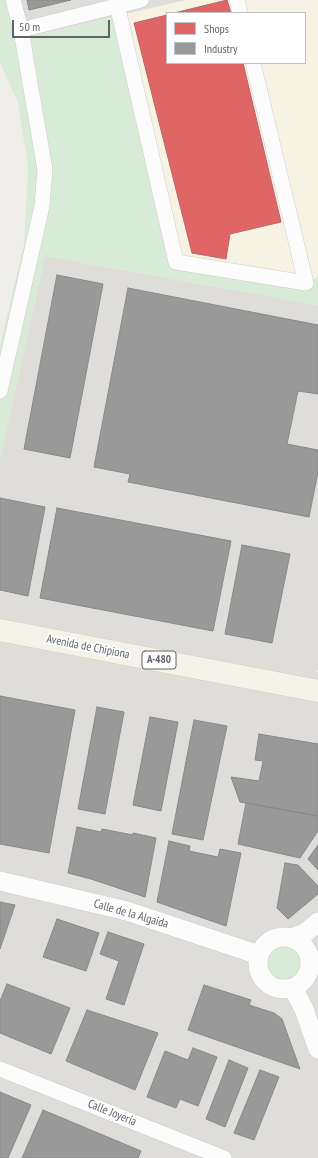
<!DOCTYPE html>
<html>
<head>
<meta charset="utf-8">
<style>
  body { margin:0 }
  #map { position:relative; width:318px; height:1158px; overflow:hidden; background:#efeeea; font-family:"PT Sans Narrow",sans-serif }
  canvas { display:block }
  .legend { position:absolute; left:166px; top:12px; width:140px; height:52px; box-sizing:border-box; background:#fff; border:1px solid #bfc1c3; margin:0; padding:5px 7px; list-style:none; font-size:12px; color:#5f6368 }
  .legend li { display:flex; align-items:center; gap:8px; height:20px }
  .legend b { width:20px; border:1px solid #bfc1c3 }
  .scale { position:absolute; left:12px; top:20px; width:98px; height:18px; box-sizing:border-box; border:2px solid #5f6368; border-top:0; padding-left:5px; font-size:12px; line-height:14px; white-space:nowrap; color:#5f6368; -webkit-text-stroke:3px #fff; paint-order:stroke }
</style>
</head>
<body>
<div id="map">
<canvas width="318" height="1158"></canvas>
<ul class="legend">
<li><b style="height:11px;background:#e06666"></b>Shops</li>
<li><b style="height:11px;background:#999"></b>Industry</li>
</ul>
<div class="scale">50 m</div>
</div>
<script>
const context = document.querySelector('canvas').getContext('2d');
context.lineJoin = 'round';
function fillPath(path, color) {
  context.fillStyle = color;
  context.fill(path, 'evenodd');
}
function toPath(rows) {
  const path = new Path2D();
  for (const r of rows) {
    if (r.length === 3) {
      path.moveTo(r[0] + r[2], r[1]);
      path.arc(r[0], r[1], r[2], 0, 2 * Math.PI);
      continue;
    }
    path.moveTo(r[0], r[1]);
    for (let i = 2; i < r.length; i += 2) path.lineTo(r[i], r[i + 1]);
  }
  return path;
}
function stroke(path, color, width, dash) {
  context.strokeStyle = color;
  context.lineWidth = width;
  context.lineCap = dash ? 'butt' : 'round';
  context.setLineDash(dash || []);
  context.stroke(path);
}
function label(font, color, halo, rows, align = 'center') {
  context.font = font + ' "PT Sans Narrow",sans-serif';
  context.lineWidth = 4;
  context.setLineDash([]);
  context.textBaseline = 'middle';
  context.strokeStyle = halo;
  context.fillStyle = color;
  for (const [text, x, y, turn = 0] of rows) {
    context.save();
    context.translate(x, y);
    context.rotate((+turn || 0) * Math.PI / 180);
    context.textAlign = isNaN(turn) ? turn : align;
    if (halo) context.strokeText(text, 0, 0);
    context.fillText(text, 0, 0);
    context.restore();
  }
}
const commercial = toPath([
  [147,0,318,0,318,277,306,283,176,262,117,6],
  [167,13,305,13,305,63,167,63]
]);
const industrial = toPath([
  [4,0,186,0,15,40],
  [45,256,318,305,318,670,315,672,318,672,318,1158,0,1158,0,459]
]);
const green = toPath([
  [0,0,4,0,15,40,120,16,176,262,306,283,318,277,318,305,45,256,0,459,0,346,24,244,28,168,18,102,0,63],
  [284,963,20]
]);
const shops = toPath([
  [227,0,231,13,174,13,227,0],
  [167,15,167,63,243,63,281,222,230,234,226,259,192,253,134,23,167,15]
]);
const industry = toPath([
  [27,0,71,0,29,10,27,0],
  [57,275,103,284,70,458,24,449,57,275],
  [128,288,318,325,318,394,298,391,287,444,318,450,318,472,309,517,128,482,130,474,94,467,128,288],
  [0,498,45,507,28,596,0,590,0,498],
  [57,508,231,541,213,631,40,598,57,508],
  [242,545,290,554,272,643,225,634,242,545],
  [0,696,75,710,49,853,0,844,0,696],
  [97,707,124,712,105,814,78,809,97,707],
  [150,717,178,722,161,811,133,805,150,717],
  [194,720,227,726,203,840,172,834,194,720],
  [259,734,318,744,318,816,240,802,231,777,259,781,263,761,255,760,259,734],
  [246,803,318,816,318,831,300,858,238,844,246,803],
  [77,827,101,832,102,829,133,835,133,833,156,838,145,897,91,879,68,873,77,827],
  [169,841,190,846,189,851,218,857,220,849,241,853,226,926,157,902,169,841],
  [318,845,318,870,308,859,318,845],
  [285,863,298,865,318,886,318,894,288,919,277,908,285,863],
  [0,902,15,905,0,949,0,902],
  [57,919,99,933,86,971,43,957,57,919],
  [108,932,144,944,124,1005,106,999,119,961,100,954,108,932],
  [7,984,70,1008,51,1054,0,1033,0,1001,7,984],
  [204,985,251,1000,249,1005,274,1013,282,1019,300,1069,188,1030,204,985],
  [87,1010,158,1033,135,1090,66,1061,87,1010],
  [193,1048,217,1057,198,1106,180,1099,176,1108,147,1097,165,1051,188,1060,193,1048],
  [229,1060,248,1068,225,1127,206,1119,229,1060],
  [260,1070,279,1077,254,1140,234,1133,260,1070],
  [0,1092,31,1105,8,1158,0,1158,0,1092],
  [43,1110,141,1151,138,1158,22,1158,43,1110]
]);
const minor = toPath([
  [116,0,176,262,306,283,253,63],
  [237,0,240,13],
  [21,30,141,0],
  [0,391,42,206,45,170,21,30,13,0],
  [0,1069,224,1158]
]);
const tertiary = toPath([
  [0,881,127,911,259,955],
  [284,963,26],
  [291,938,305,933,318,922],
  [293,988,304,1009,318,1049]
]);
const primary = toPath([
  [0,630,318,691]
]);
const shields = [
  [159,660,34]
];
const shieldNames = [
  ["A-480",159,660]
];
const streetNames = [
  ["Avenida de Chipiona",88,647,11],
  ["Calle de la Algaida",131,914,16],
  ["Calle Joyería",112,1113,22]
];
fillPath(commercial, '#f7f3e4');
fillPath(industrial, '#dfddda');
fillPath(green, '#d8ebd6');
fillPath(shops, '#e06666');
stroke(shops, '#b96567', 1);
fillPath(industry, '#999');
stroke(industry, '#88898a', 1);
stroke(minor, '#cbcccc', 16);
stroke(tertiary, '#cbcccc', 20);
stroke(primary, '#d7ceb8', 23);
stroke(minor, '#fdfcfc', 15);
stroke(tertiary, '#fdfcfc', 19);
stroke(primary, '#f4f2e9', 22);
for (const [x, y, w] of shields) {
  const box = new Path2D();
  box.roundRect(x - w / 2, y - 9, w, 18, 3);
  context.fillStyle = '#fff';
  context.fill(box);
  stroke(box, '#5f6368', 1);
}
label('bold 11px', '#5f6368', null, shieldNames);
label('12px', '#5f6368', '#fff', streetNames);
</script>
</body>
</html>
